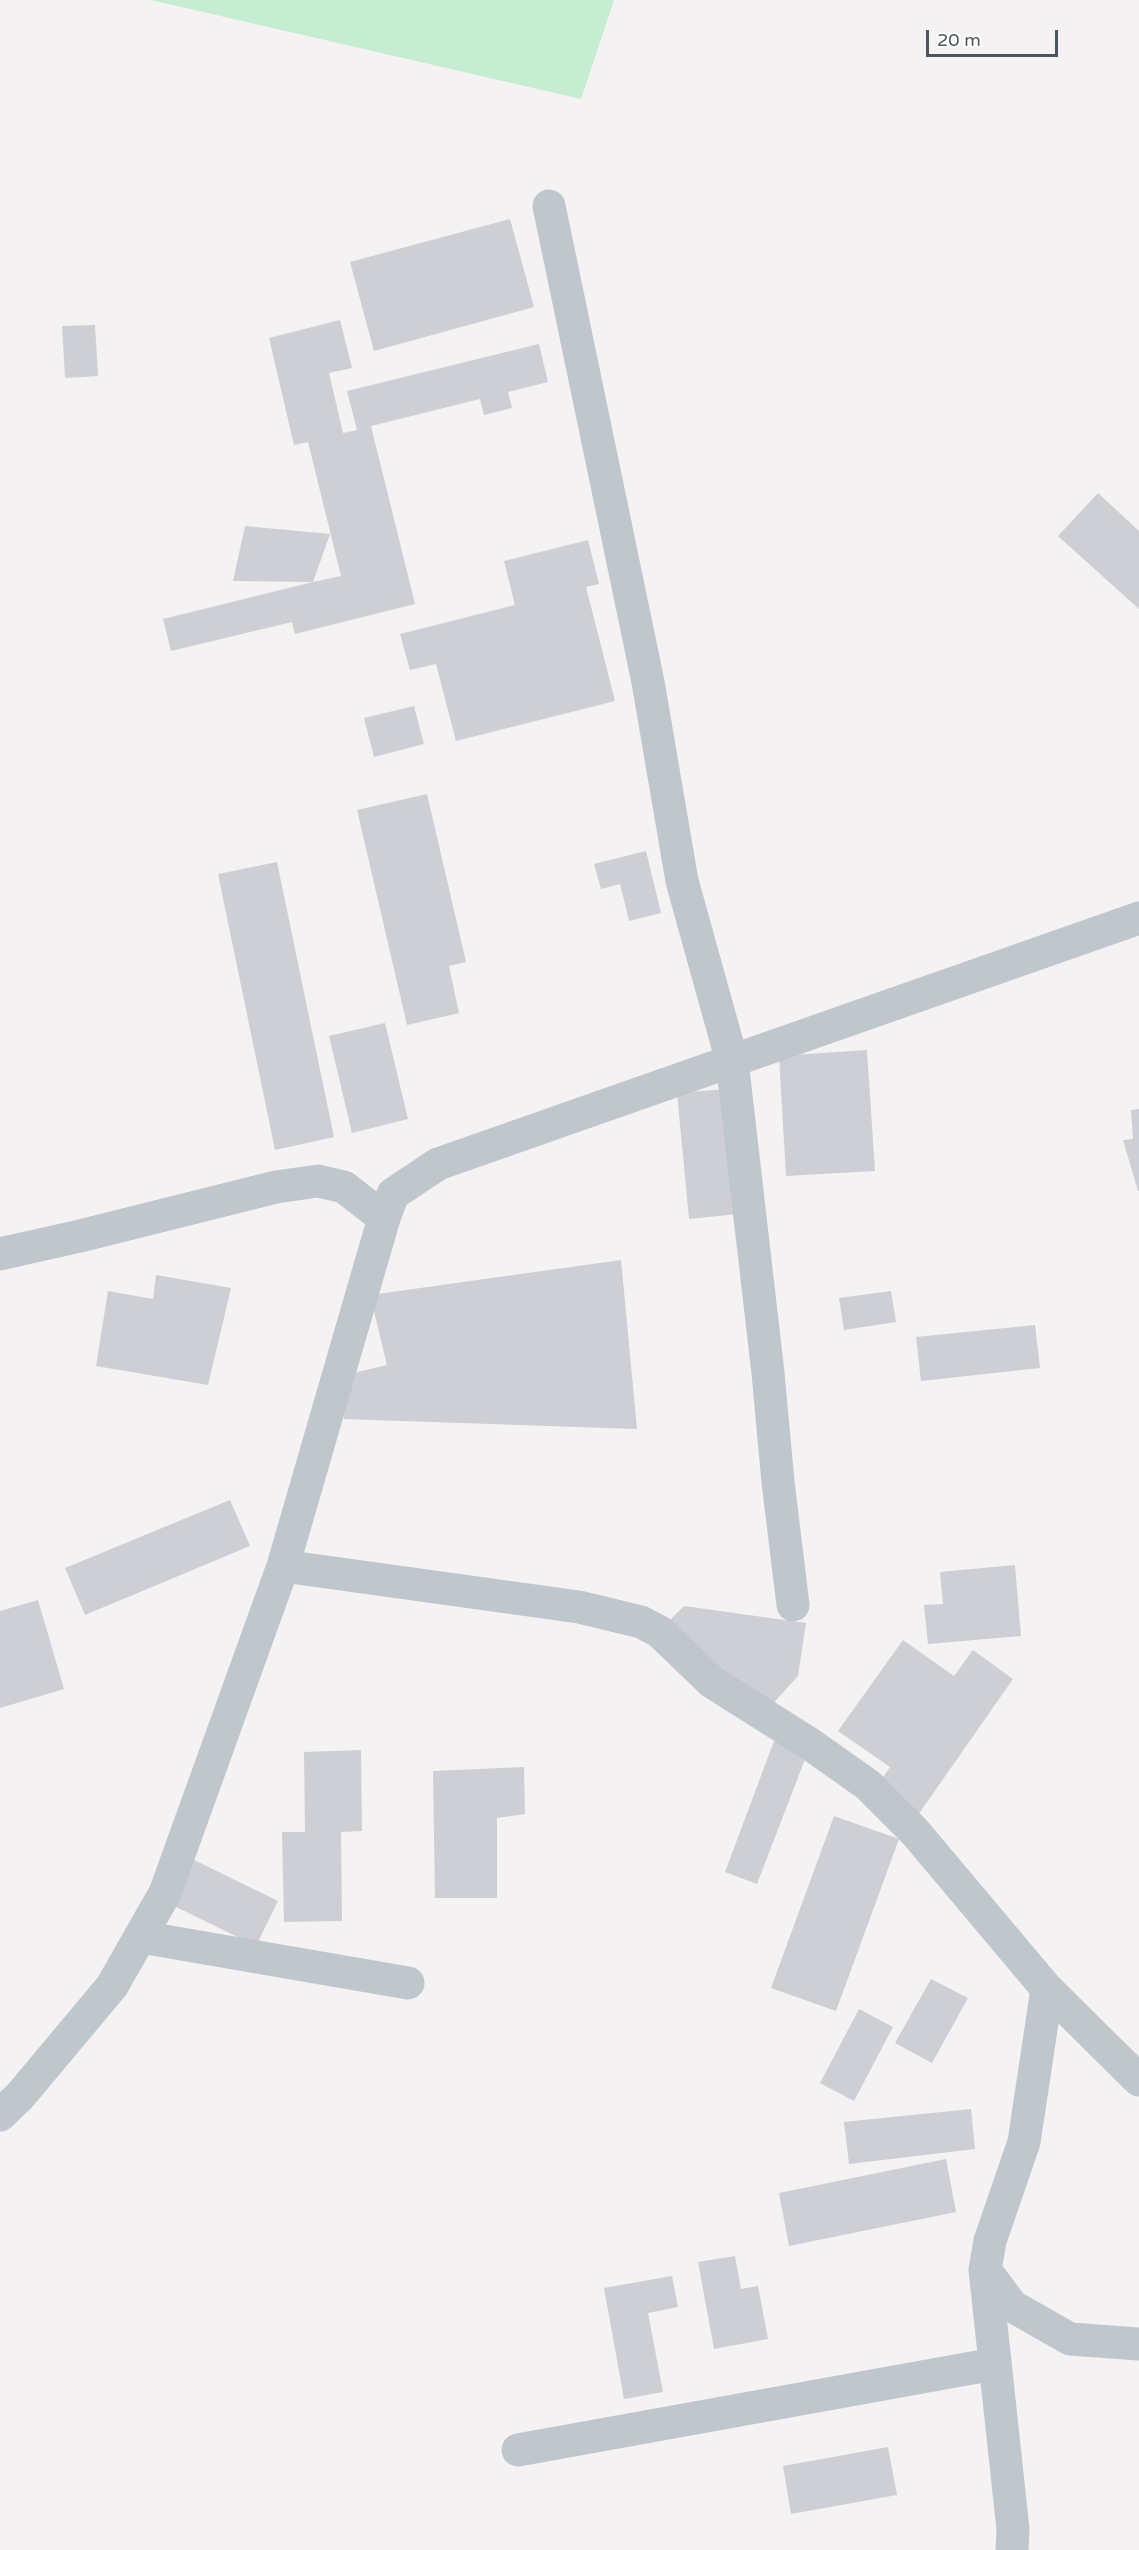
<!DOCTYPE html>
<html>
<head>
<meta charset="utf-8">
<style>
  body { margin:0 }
  #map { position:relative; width:1139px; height:2550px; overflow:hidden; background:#f4f2f2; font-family:"Varela Round",sans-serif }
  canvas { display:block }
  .scale { position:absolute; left:926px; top:30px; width:132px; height:27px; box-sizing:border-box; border:3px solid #4c565e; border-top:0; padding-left:8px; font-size:18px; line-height:21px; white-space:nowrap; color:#4c565e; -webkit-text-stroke:4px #fff; paint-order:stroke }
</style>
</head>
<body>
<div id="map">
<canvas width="1139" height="2550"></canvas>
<div class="scale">20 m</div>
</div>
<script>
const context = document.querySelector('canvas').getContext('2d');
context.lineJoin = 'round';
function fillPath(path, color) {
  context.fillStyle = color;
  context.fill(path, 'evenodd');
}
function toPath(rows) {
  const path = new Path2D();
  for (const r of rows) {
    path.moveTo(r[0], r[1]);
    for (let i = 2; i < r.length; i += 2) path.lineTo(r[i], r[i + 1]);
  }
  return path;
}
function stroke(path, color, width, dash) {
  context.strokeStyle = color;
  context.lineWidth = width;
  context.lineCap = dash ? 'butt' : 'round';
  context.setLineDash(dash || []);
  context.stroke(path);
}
const green = toPath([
  [151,0,614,0,581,99]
]);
const building = toPath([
  [510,219,534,307,374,351,350,262],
  [340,320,352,368,329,373,343,433,357,430,347,391,539,344,548,382,508,392,512,408,484,415,480,399,371,426,415,604,295,634,292,622,171,651,163,619,313,582,233,581,245,526,330,534,313,582,341,576,308,442,294,445,269,338],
  [95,325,98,376,65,378,62,326],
  [1098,493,1139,531,1139,609,1058,536],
  [588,540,599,584,586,587,615,701,456,741,436,664,410,670,400,634,515,605,504,561],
  [414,706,424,744,374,757,364,718],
  [427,794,466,962,449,966,459,1013,407,1025,357,810],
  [646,851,661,913,629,921,620,884,601,889,594,864],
  [277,862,334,1137,275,1150,218,874],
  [385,1023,408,1119,352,1133,329,1036],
  [867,1050,875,1171,786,1176,779,1056],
  [726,1089,738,1214,689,1219,677,1093],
  [1139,1109,1139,1191,1138,1191,1123,1140,1133,1139,1131,1110],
  [621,1260,637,1429,344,1419,345,1375,387,1365,370,1295],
  [156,1275,231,1288,208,1385,96,1366,108,1291,153,1299],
  [891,1291,896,1322,844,1330,839,1298],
  [1035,1325,1040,1368,921,1381,916,1337],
  [230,1500,250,1546,85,1615,65,1568],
  [1015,1565,1021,1636,928,1644,924,1605,943,1604,940,1572],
  [38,1600,64,1689,0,1708,0,1611],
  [684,1606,806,1623,798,1676,768,1709,665,1625],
  [903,1640,954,1676,973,1650,1013,1679,918,1815,877,1786,890,1767,838,1731],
  [774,1741,807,1754,757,1884,725,1872],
  [361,1750,362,1831,341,1832,342,1921,284,1922,282,1832,305,1832,304,1752],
  [524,1767,525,1814,497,1818,497,1898,435,1898,433,1771],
  [834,1816,899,1839,836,2011,771,1988],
  [188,1857,278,1901,256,1946,166,1902],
  [931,1979,968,1998,932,2063,895,2043],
  [859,2009,893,2027,854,2101,820,2083],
  [971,2109,975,2149,849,2164,844,2122],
  [946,2159,956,2212,789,2246,779,2193],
  [735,2256,741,2289,758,2286,768,2339,714,2349,698,2262],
  [672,2276,678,2307,648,2313,663,2392,624,2399,604,2288],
  [888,2447,897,2495,791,2514,783,2466]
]);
const minor = toPath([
  [549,206,648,682,682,881,732,1061,768,1373,778,1482,793,1605],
  [0,1254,80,1236,276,1187,318,1181,344,1187,384,1218],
  [283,1566,579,1607,641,1622,660,1632,712,1682,810,1744,868,1785,915,1832,1047,1989,1139,2080],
  [141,1937,408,1983],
  [0,2115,20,2096,112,1986,165,1893,283,1566,384,1218,393,1194,438,1164,1139,918],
  [985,2270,1012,2306,1070,2339,1139,2344],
  [518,2450,994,2364],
  [1012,2550,1013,2529,985,2270,990,2241,1024,2142,1047,1989]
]);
fillPath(green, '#c6ecd2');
fillPath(building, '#cdcfd4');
stroke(minor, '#bfc7cd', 33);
</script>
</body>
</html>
